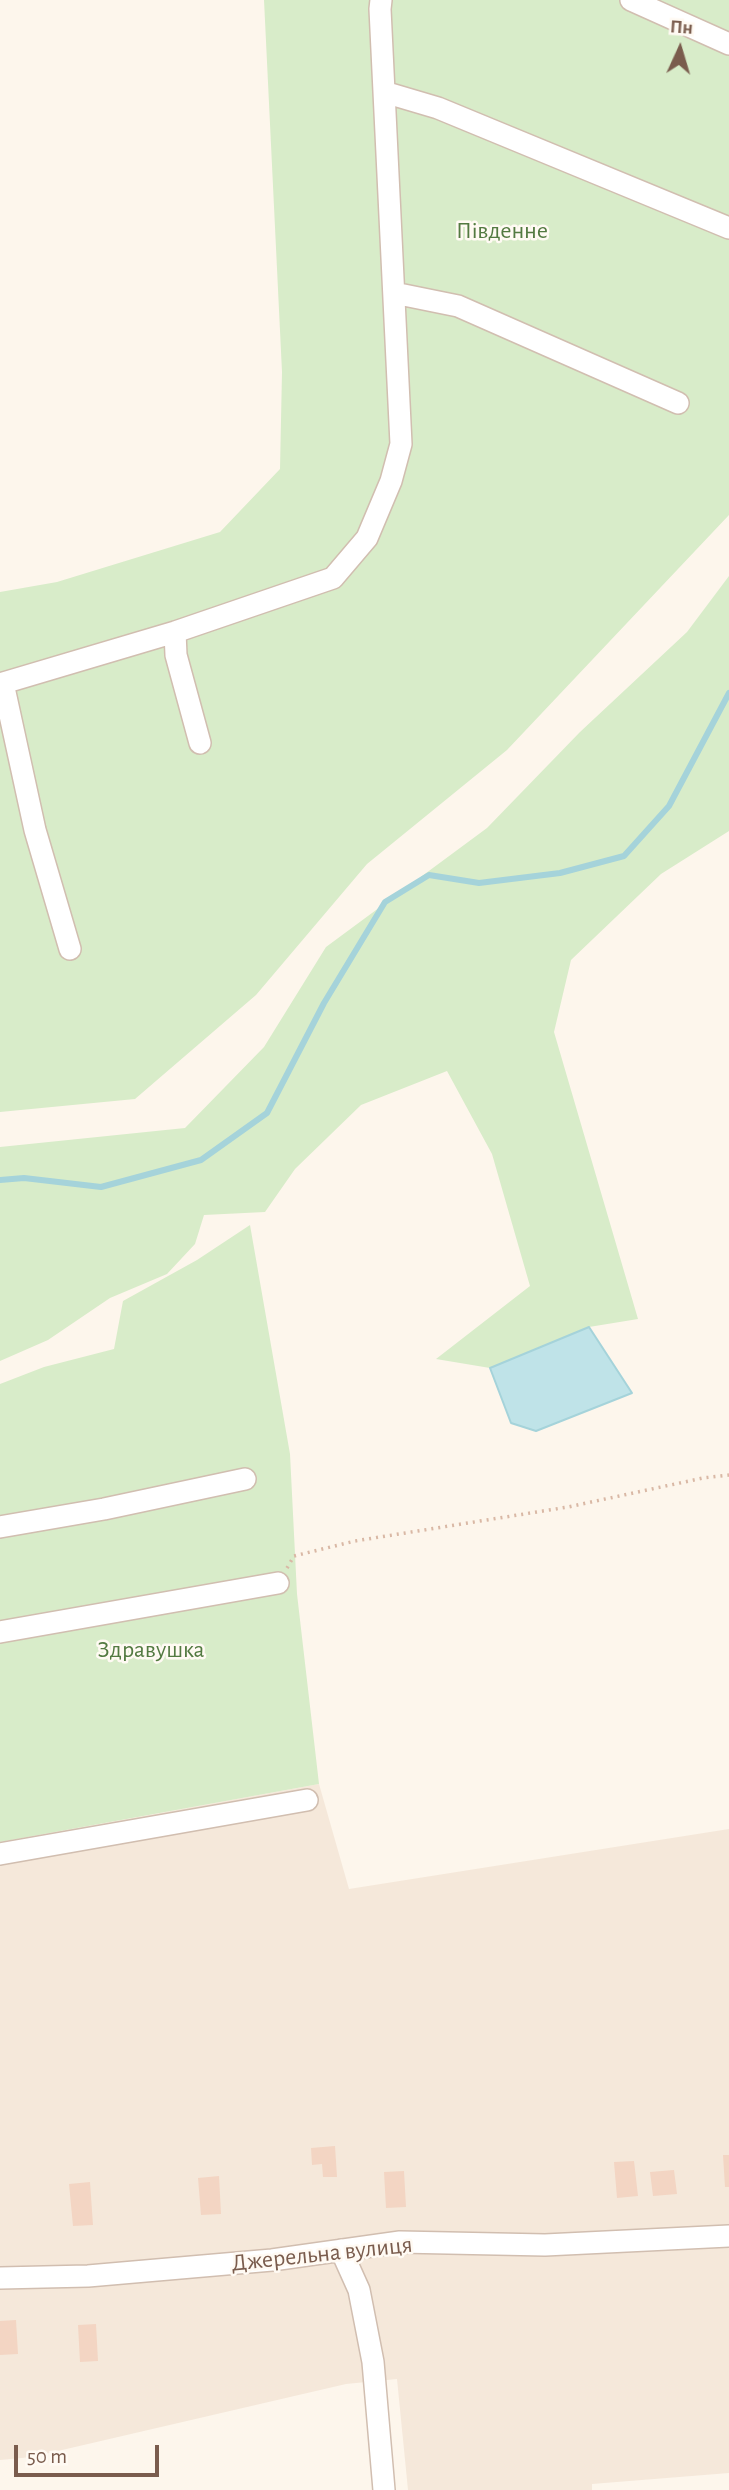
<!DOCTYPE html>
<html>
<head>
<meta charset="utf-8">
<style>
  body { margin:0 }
  #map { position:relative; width:729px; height:2490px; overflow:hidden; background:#fdf6ec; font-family:"Alegreya Sans",sans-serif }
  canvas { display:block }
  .north { position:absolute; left:645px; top:14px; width:70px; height:70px; -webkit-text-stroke:5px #fffaf3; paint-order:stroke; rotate:4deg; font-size:19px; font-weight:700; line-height:28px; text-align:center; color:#7a5c4d }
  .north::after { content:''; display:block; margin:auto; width:24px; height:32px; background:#7a5c4d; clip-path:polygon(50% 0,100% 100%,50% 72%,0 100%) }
  .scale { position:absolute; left:14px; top:2445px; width:145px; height:32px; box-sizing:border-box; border:4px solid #7a5c4d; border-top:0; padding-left:9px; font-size:21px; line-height:24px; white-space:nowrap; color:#7a5c4d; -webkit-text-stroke:5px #fffaf3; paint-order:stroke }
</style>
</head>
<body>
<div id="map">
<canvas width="729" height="2490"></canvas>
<div class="north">Пн</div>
<div class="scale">50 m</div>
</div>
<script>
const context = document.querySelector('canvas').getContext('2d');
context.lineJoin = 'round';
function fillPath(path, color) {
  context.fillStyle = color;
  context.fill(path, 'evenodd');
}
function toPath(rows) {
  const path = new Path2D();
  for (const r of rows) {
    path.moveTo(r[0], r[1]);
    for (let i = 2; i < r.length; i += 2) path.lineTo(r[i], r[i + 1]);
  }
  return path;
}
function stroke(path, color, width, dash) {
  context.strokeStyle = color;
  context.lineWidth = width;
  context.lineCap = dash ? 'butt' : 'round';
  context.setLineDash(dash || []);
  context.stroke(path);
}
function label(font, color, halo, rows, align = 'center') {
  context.font = font + ' "Alegreya Sans",sans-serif';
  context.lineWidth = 5;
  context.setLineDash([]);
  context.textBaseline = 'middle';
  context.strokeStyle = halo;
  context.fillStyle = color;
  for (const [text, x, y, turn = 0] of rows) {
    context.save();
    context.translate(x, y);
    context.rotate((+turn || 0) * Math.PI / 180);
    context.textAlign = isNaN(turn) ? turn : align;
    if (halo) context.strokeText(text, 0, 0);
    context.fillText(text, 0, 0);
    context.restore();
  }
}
const residential = toPath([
  [319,1784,349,1889,729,1829,729,2473,592,2484,592,2490,408,2490,397,2379,346,2384,32,2457,0,2460,0,1842]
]);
const green = toPath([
  [264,0,729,0,729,515,507,750,367,864,256,995,135,1099,0,1112,0,592,57,582,220,532,280,469,282,372],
  [729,576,729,831,661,874,571,960,554,1032,638,1319,589,1327,490,1368,436,1359,530,1286,492,1154,447,1071,361,1105,295,1169,265,1212,204,1215,195,1244,167,1274,110,1298,48,1340,0,1361,0,1147,185,1128,264,1047,326,947,487,828,580,732,687,632],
  [250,1225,290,1454,297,1594,319,1784,0,1842,0,1384,44,1367,114,1349,123,1301,197,1260]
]);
const water = toPath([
  [589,1327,632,1393,536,1431,511,1423,490,1368,589,1327]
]);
const stream = toPath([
  [0,1180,24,1178,101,1187,201,1160,267,1113,324,1003,385,902,429,875,479,883,560,873,624,856,669,806,729,693]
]);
const building = toPath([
  [335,2146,337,2177,323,2177,322,2164,312,2165,311,2148],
  [723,2155,729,2155,729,2187,725,2187],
  [634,2161,638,2196,617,2198,614,2162],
  [674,2170,677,2194,653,2196,650,2172],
  [404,2171,406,2207,386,2208,384,2172],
  [219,2176,221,2214,201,2215,198,2178],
  [90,2182,93,2225,73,2226,69,2184],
  [16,2320,18,2354,0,2355,0,2321],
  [96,2324,98,2361,80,2362,78,2325]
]);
const path = toPath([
  [287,1568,294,1556,355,1541,568,1507,703,1478,729,1475]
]);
const minor = toPath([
  [631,0,729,44],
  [384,92,438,108,729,228],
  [394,293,458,306,678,403],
  [175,632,176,655,200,743],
  [3,683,35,830,70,949],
  [0,684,175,632,333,578,367,538,391,481,401,444,380,9,381,0],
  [0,1527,104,1509,245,1479],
  [0,1632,278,1583],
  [0,1854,307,1800],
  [341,2250,359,2290,373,2362,384,2490],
  [0,2278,88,2276,272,2260,400,2242,545,2245,729,2236]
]);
const parkNames = [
  ["Південне",502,231],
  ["Здравушка",151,1650]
];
const streetNames = [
  ["Джерельна вулиця",322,2254,-6]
];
fillPath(residential, '#f5e8da');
fillPath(green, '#d8ecc9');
fillPath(water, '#bfe3e8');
stroke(water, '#a5d3da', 2);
stroke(stream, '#a5d3da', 6);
fillPath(building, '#f3d5c3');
stroke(minor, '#d1beb0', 24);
stroke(path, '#d9b8a5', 3.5, [2, 5]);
stroke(minor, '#fff', 21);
label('24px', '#537a41', '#fffaf3', parkNames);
label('24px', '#7a5c4d', '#fffaf3', streetNames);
</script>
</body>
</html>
